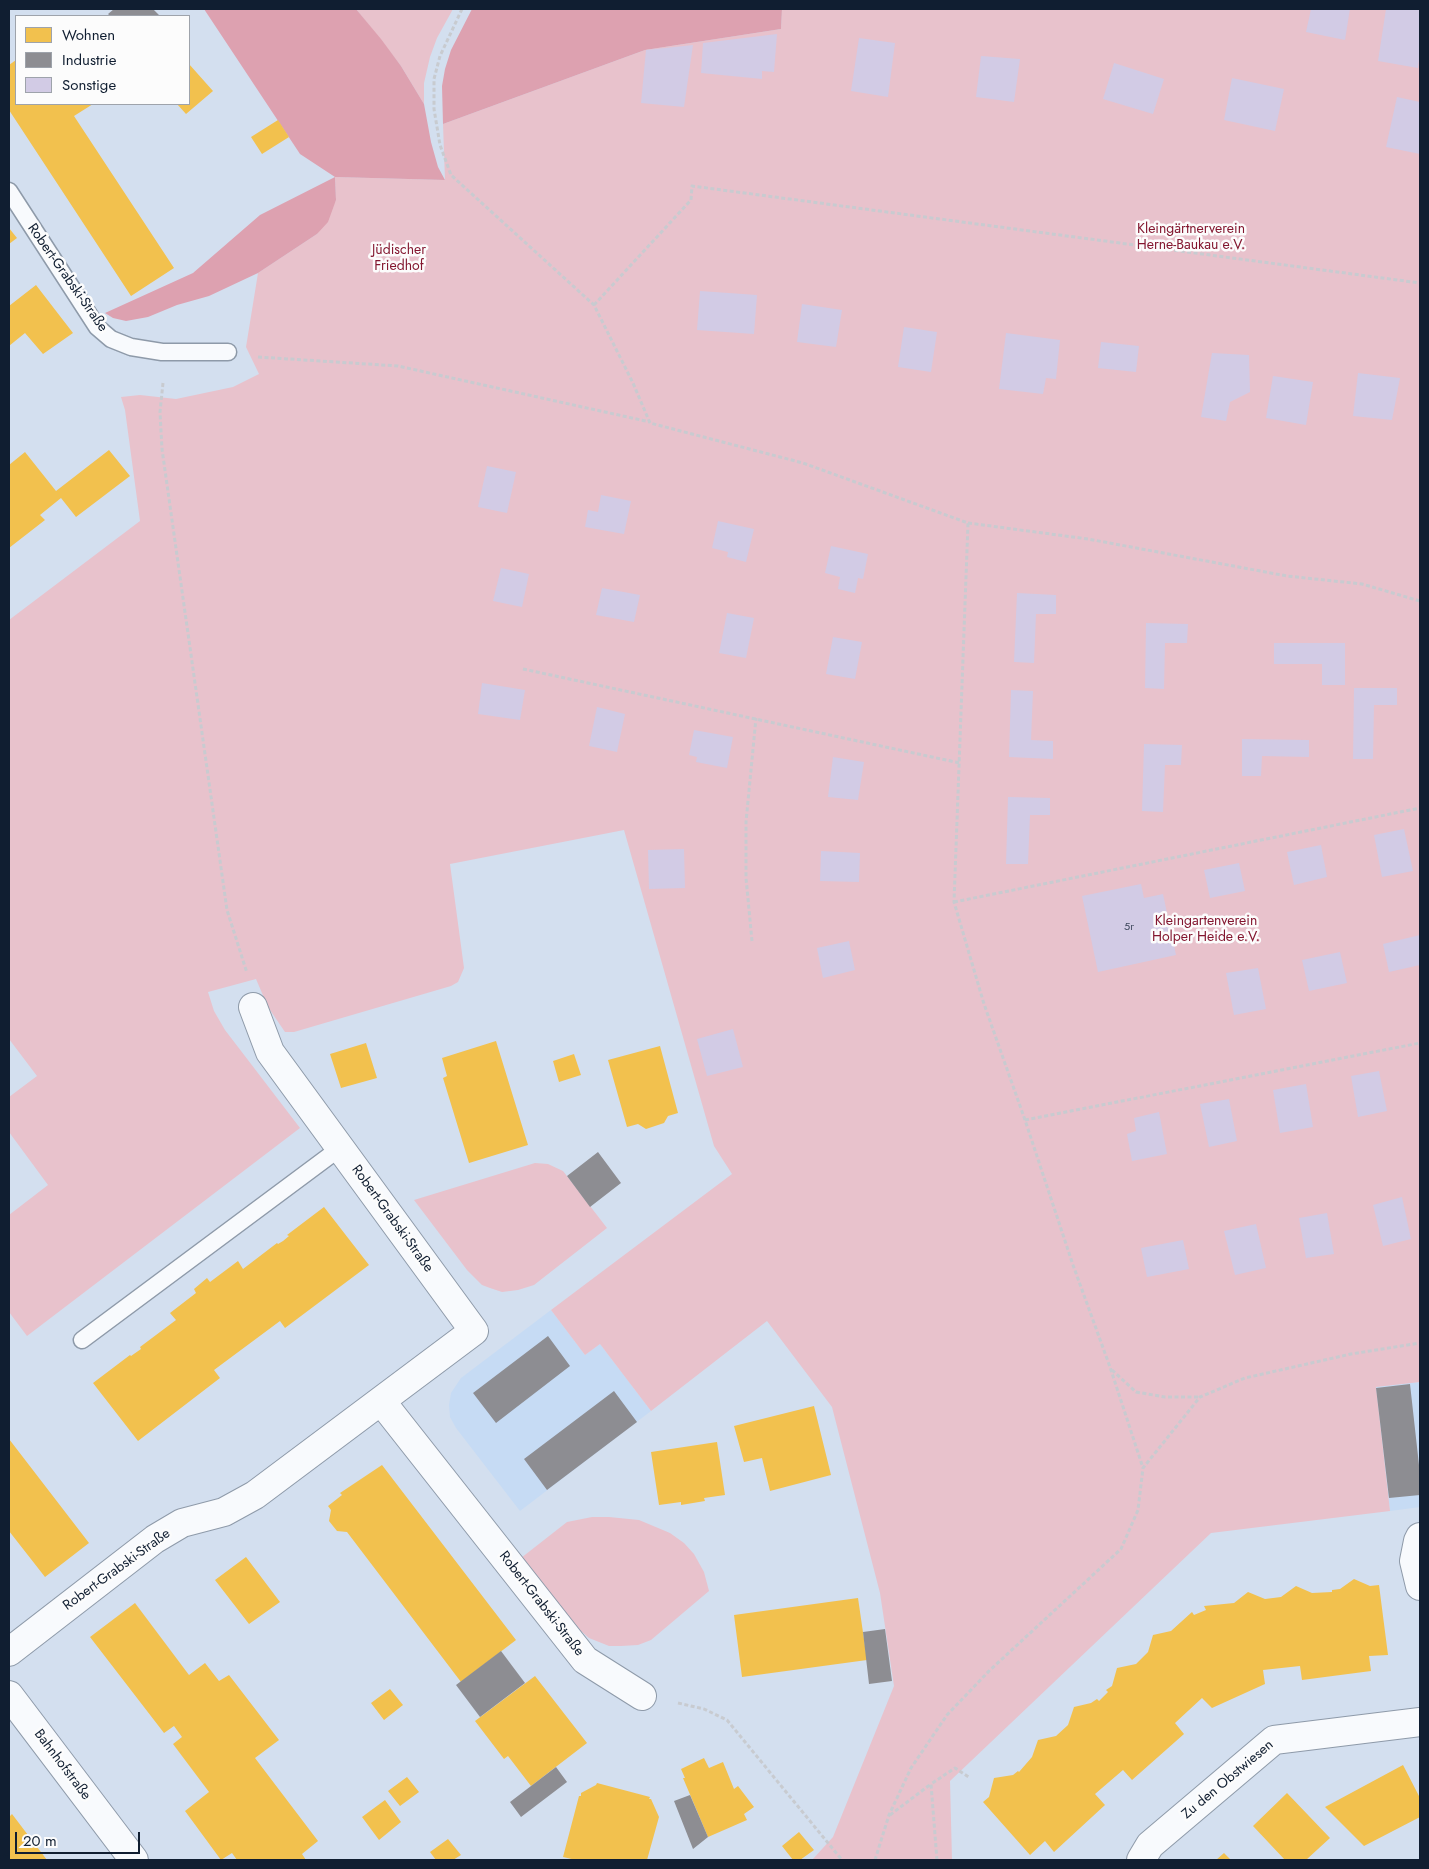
<!DOCTYPE html>
<html>
<head>
<meta charset="utf-8">
<style>
  body { margin:0 }
  #map { position:relative; width:1429px; height:1869px; overflow:hidden; background:#d3dfef; font-family:Jost,sans-serif }
  canvas { display:block }
  .frame { position:absolute; inset:0; border:10px solid #101e31; pointer-events:none }
  .legend { position:absolute; left:15px; top:15px; width:175px; height:90px; box-sizing:border-box; background:#fcfcfc; border:1px solid #9ea3ab; margin:0; padding:6px 9px; list-style:none; font-size:15px; color:#101e31 }
  .legend li { display:flex; align-items:center; gap:10px; height:25px }
  .legend b { width:25px; border:1px solid #9ea3ab }
  .scale { position:absolute; left:15px; top:1832px; width:125px; height:22px; box-sizing:border-box; border:2px solid #101e31; border-top:0; padding-left:6px; font-size:15px; line-height:18px; white-space:nowrap; color:#101e31; -webkit-text-stroke:4px #fcfcfc; paint-order:stroke }
</style>
</head>
<body>
<div id="map">
<canvas width="1429" height="1869"></canvas>
<div class="frame"></div>
<ul class="legend">
<li><b style="height:14px;background:#f2c14e"></b>Wohnen</li>
<li><b style="height:14px;background:#8d8d92"></b>Industrie</li>
<li><b style="height:14px;background:#d2cbe5"></b>Sonstige</li>
</ul>
<div class="scale">20 m</div>
</div>
<script>
const context = document.querySelector('canvas').getContext('2d');
context.lineJoin = 'round';
function fillPath(path, color) {
  context.fillStyle = color;
  context.fill(path, 'evenodd');
}
function toPath(rows) {
  const path = new Path2D();
  for (const r of rows) {
    path.moveTo(r[0], r[1]);
    for (let i = 2; i < r.length; i += 2) path.lineTo(r[i], r[i + 1]);
  }
  return path;
}
function stroke(path, color, width, dash) {
  context.strokeStyle = color;
  context.lineWidth = width;
  context.lineCap = dash ? 'butt' : 'round';
  context.setLineDash(dash || []);
  context.stroke(path);
}
function label(font, color, halo, rows, align = 'center') {
  context.font = font + ' Jost,sans-serif';
  context.lineWidth = 5;
  context.setLineDash([]);
  context.textBaseline = 'middle';
  context.strokeStyle = halo;
  context.fillStyle = color;
  for (const [text, x, y, turn = 0] of rows) {
    context.save();
    context.translate(x, y);
    context.rotate((+turn || 0) * Math.PI / 180);
    context.textAlign = isNaN(turn) ? turn : align;
    if (halo) context.strokeText(text, 0, 0);
    context.fillText(text, 0, 0);
    context.restore();
  }
}
const built = toPath([
  [551,1310,585,1355,600,1344,651,1411,520,1511,456,1428,450,1417,449,1405,451,1393,461,1378],
  [1420,1382,1420,1507,1390,1511,1376,1387]
]);
const green = toPath([
  [356,9,453,9,437,38,430,57,424,83,424,104,401,66],
  [782,9,1420,9,1420,1382,1376,1387,1390,1511,1211,1533,950,1781,952,1860,812,1860,833,1837,894,1686,880,1593,832,1407,767,1321,651,1411,600,1344,585,1355,551,1310,732,1174,714,1146,624,830,450,864,464,968,458,982,451,986,294,1032,285,1032,268,1007,256,979,208,992,214,1011,225,1030,300,1128,27,1336,9,1312,9,1215,48,1185,9,1132,9,1097,37,1076,9,1039,9,620,140,521,125,410,121,397,140,395,176,399,233,387,259,374,246,347,258,273,317,234,336,200,335,177,445,180,443,124,645,50,781,29],
  [535,1163,548,1164,563,1171,607,1228,534,1285,518,1290,502,1292,490,1288,482,1285,467,1270,414,1200],
  [592,1517,609,1517,639,1520,670,1533,684,1543,694,1554,704,1572,709,1591,651,1640,638,1645,621,1646,609,1646,589,1638,581,1631,521,1558,567,1522]
]);
const forest = toPath([
  [204,9,356,9,381,39,401,66,424,104,431,142,438,167,445,180,335,177,336,200,328,222,317,234,258,273,209,296,177,305,148,317,126,321,113,318,105,313,193,273,260,215,335,177,300,154],
  [472,9,782,9,781,29,645,50,443,124,442,86,445,69,451,50]
]);
const homes = toPath([
  [16,60,16,104,93,104,74,116,174,268,131,296,9,110,9,65],
  [189,64,213,91,186,114,177,104,189,104],
  [278,120,289,137,262,154,251,137],
  [9,228,17,238,9,244],
  [36,285,73,333,43,354,25,333,9,346,9,306],
  [109,450,130,476,76,517,61,498,40,515,45,520,9,548,9,465,25,452,56,491],
  [496,1041,528,1145,469,1163,443,1078,447,1076,442,1058],
  [366,1043,377,1078,341,1088,330,1054],
  [660,1046,678,1113,668,1116,664,1123,646,1129,638,1124,627,1127,608,1060],
  [574,1054,581,1075,559,1082,553,1061],
  [324,1207,369,1265,285,1328,280,1321,214,1370,220,1378,138,1441,93,1383,130,1355,131,1356,141,1349,140,1347,176,1320,170,1313,196,1293,194,1289,207,1278,210,1282,238,1261,243,1269,277,1243,278,1244,283,1241,289,1236,287,1235],
  [814,1406,831,1475,770,1491,762,1458,744,1462,734,1426],
  [9,1439,89,1543,45,1577,9,1531],
  [717,1442,725,1495,704,1498,705,1501,681,1505,681,1502,659,1505,651,1452],
  [382,1465,516,1640,461,1682,347,1532,337,1531,329,1521,331,1510,328,1506,342,1495,340,1493],
  [246,1557,280,1602,249,1624,215,1580],
  [1354,1579,1370,1586,1379,1585,1388,1655,1369,1656,1371,1671,1302,1680,1300,1666,1263,1670,1265,1684,1212,1708,1202,1698,1175,1723,1184,1734,1132,1780,1123,1770,1095,1794,1105,1805,1054,1852,1045,1841,1030,1855,983,1802,989,1797,994,1778,1013,1775,1018,1771,1019,1772,1032,1757,1038,1740,1056,1736,1068,1725,1074,1707,1091,1703,1097,1699,1099,1701,1108,1692,1106,1690,1112,1686,1117,1668,1136,1664,1148,1652,1153,1635,1171,1631,1192,1612,1194,1615,1206,1610,1204,1606,1234,1603,1248,1592,1265,1599,1281,1597,1296,1586,1312,1593,1332,1592,1332,1590,1340,1589],
  [858,1598,867,1660,742,1677,734,1615],
  [135,1603,189,1675,205,1663,219,1681,229,1675,279,1740,255,1758,318,1841,302,1854,306,1860,237,1860,232,1853,221,1860,185,1811,209,1792,173,1744,182,1737,174,1726,164,1733,90,1637],
  [535,1676,587,1743,531,1786,508,1756,504,1759,475,1721],
  [390,1689,403,1705,384,1720,371,1703],
  [704,1758,709,1768,723,1762,734,1789,738,1786,754,1807,744,1814,747,1820,708,1837,683,1778,685,1778,681,1769],
  [1403,1765,1420,1798,1420,1817,1364,1846,1325,1807],
  [407,1777,419,1792,400,1806,388,1791],
  [597,1783,650,1797,649,1799,651,1799,659,1817,647,1860,576,1860,563,1857,579,1796,581,1796,581,1793,596,1785],
  [1287,1793,1330,1838,1306,1860,1285,1860,1253,1826],
  [385,1800,401,1822,379,1840,362,1817],
  [12,1814,47,1860,9,1860,9,1817],
  [799,1832,814,1850,800,1860,793,1860,782,1846],
  [448,1839,461,1855,453,1860,436,1860,430,1852],
  [1224,1853,1231,1860,1216,1860]
]);
const industry = toPath([
  [114,9,153,9,160,16,110,16,108,14],
  [598,1152,621,1183,590,1207,567,1176],
  [548,1336,570,1366,496,1423,473,1393],
  [1410,1384,1420,1474,1420,1495,1389,1498,1376,1388],
  [614,1391,637,1422,547,1490,524,1459],
  [885,1629,892,1681,869,1684,863,1632],
  [501,1651,525,1683,480,1717,456,1685],
  [556,1767,567,1782,521,1817,510,1802],
  [690,1795,708,1837,693,1849,674,1801]
]);
const building = toPath([
  [1311,9,1350,9,1345,40,1306,32],
  [1386,9,1420,9,1420,52,1418,68,1378,61],
  [777,34,774,72,762,71,762,79,701,73,703,43],
  [859,38,895,43,888,97,851,91],
  [693,45,684,107,641,103,646,50],
  [981,56,1020,59,1014,102,976,97],
  [1114,63,1164,79,1153,114,1103,99],
  [1232,78,1284,89,1275,131,1224,120],
  [1397,97,1420,102,1420,154,1386,147],
  [700,291,757,295,754,334,697,330],
  [802,304,842,310,836,347,797,342],
  [904,327,937,332,931,372,898,367],
  [1006,333,1060,340,1056,379,1046,378,1043,394,999,389],
  [1101,342,1139,346,1136,372,1098,368],
  [1212,353,1249,355,1250,392,1230,402,1226,421,1201,417],
  [1358,373,1400,378,1392,420,1353,416],
  [1273,376,1313,382,1306,425,1266,418],
  [487,466,516,472,507,513,478,507],
  [601,495,631,501,624,534,585,527,588,510,598,512],
  [718,521,754,529,746,562,727,557,728,552,712,548],
  [831,546,868,554,863,579,858,578,855,593,838,589,840,577,825,573],
  [501,568,529,574,522,607,493,601],
  [602,588,640,595,634,622,596,615],
  [1017,593,1056,595,1056,614,1036,614,1034,663,1014,662],
  [727,613,754,618,746,658,719,653],
  [1146,623,1188,624,1187,643,1165,643,1164,689,1145,688],
  [833,637,862,642,855,679,826,674],
  [1274,643,1345,643,1345,685,1322,685,1322,664,1274,664],
  [482,683,525,690,520,720,478,714],
  [1354,688,1397,688,1397,705,1374,705,1373,759,1353,759],
  [1011,690,1033,691,1031,740,1053,741,1053,759,1009,757],
  [597,707,625,714,617,752,589,746],
  [694,730,733,737,727,768,696,762,697,757,689,755],
  [1242,739,1309,740,1309,757,1262,756,1261,776,1242,776],
  [1144,744,1182,745,1181,765,1165,765,1163,812,1142,811],
  [833,757,864,762,858,800,828,797],
  [1008,797,1050,798,1050,815,1030,815,1028,864,1006,864],
  [1404,829,1413,871,1382,877,1374,835],
  [1321,845,1327,877,1294,885,1287,852],
  [684,849,685,888,649,889,648,850],
  [821,851,860,853,859,882,820,881],
  [1239,863,1245,891,1210,898,1204,870],
  [1141,884,1144,898,1163,894,1176,955,1098,972,1082,896],
  [1420,935,1420,965,1389,972,1383,944],
  [849,941,855,970,823,978,817,948],
  [1340,952,1347,983,1309,991,1302,960],
  [1258,968,1266,1009,1234,1015,1226,973],
  [733,1029,743,1067,707,1076,697,1039],
  [1379,1071,1387,1111,1358,1117,1351,1076],
  [1306,1084,1313,1127,1280,1133,1273,1090],
  [1229,1099,1237,1141,1209,1147,1200,1104],
  [1159,1112,1167,1154,1132,1161,1127,1134,1136,1131,1134,1118],
  [1402,1197,1411,1239,1383,1246,1373,1205],
  [1327,1213,1334,1254,1306,1258,1299,1218],
  [1256,1224,1266,1268,1235,1275,1224,1231],
  [1183,1240,1189,1269,1147,1277,1141,1248]
]);
const path = toPath([
  [462,9,440,56,434,79,434,109,440,145,451,175,594,305,633,383,650,423,803,463,968,523,954,902,984,1004,1025,1120,1073,1265,1110,1367,1143,1468],
  [594,305,691,200,692,186,1420,283],
  [258,357,398,366,650,422],
  [163,383,160,412,162,449,227,910,247,973],
  [968,523,1088,539,1287,576,1362,584,1420,601],
  [523,669,960,763],
  [954,902,1420,808],
  [752,941,746,878,746,822,756,718],
  [1025,1120,1420,1043],
  [1112,1370,1136,1392,1165,1397,1199,1397],
  [678,1703,704,1709,727,1720,842,1860],
  [890,1815,931,1784],
  [875,1860,889,1815,911,1768,947,1715,989,1671,1121,1549,1138,1510,1143,1468,1200,1397,1245,1378,1351,1354,1420,1343],
  [937,1860,931,1784,955,1768,970,1778]
]);
const service = toPath([
  [9,191,97,327,111,339,131,347,162,352,228,352],
  [82,1340,340,1148]
]);
const minor = toPath([
  [381,1401,585,1660,642,1696],
  [1420,1537,1418,1541,1414,1561,1420,1586],
  [9,1652,155,1539,182,1523,224,1512,255,1495,474,1331,270,1052,253,1007],
  [1141,1860,1150,1845,1274,1740,1420,1722]
]);
const tertiary = toPath([
  [9,1695,134,1860]
]);
const numberNames = [
  ["5r",1129,927]
];
const parkNames = [
  ["Kleingärtnerverein",1191,230],
  ["Herne-Baukau e.V.",1191,246],
  ["Jüdischer",399,251],
  ["Friedhof",399,267],
  ["Kleingartenverein",1206,922],
  ["Holper Heide e.V.",1206,938]
];
const streetNames = [
  ["Robert-Grabski-Straße",67,278,55],
  ["Robert-Grabski-Straße",392,1219,54],
  ["Robert-Grabski-Straße",117,1570,-36],
  ["Robert-Grabski-Straße",541,1604,52],
  ["Bahnhofstraße",62,1765,53],
  ["Zu den Obstwiesen",1228,1780,-40]
];
fillPath(built, '#c6dbf4');
fillPath(green, '#e8c2cc');
fillPath(forest, '#dda1b0');
fillPath(homes, '#f2c14e');
fillPath(industry, '#8d8d92');
fillPath(building, '#d2cbe5');
stroke(service, '#8e9aa9', 19);
stroke(minor, '#8e9aa9', 30);
stroke(tertiary, '#8e9aa9', 30);
stroke(path, '#c8cbd0', 3, [4, 2.5]);
stroke(service, '#f8fafd', 16);
stroke(minor, '#f8fafd', 28);
stroke(tertiary, '#f8fafd', 28);
label('11px', '#40495e', null, numberNames);
label('14px', '#83162f', '#fcfcfc', parkNames);
label('14px', '#101e31', '#fcfcfc', streetNames);
</script>
</body>
</html>
